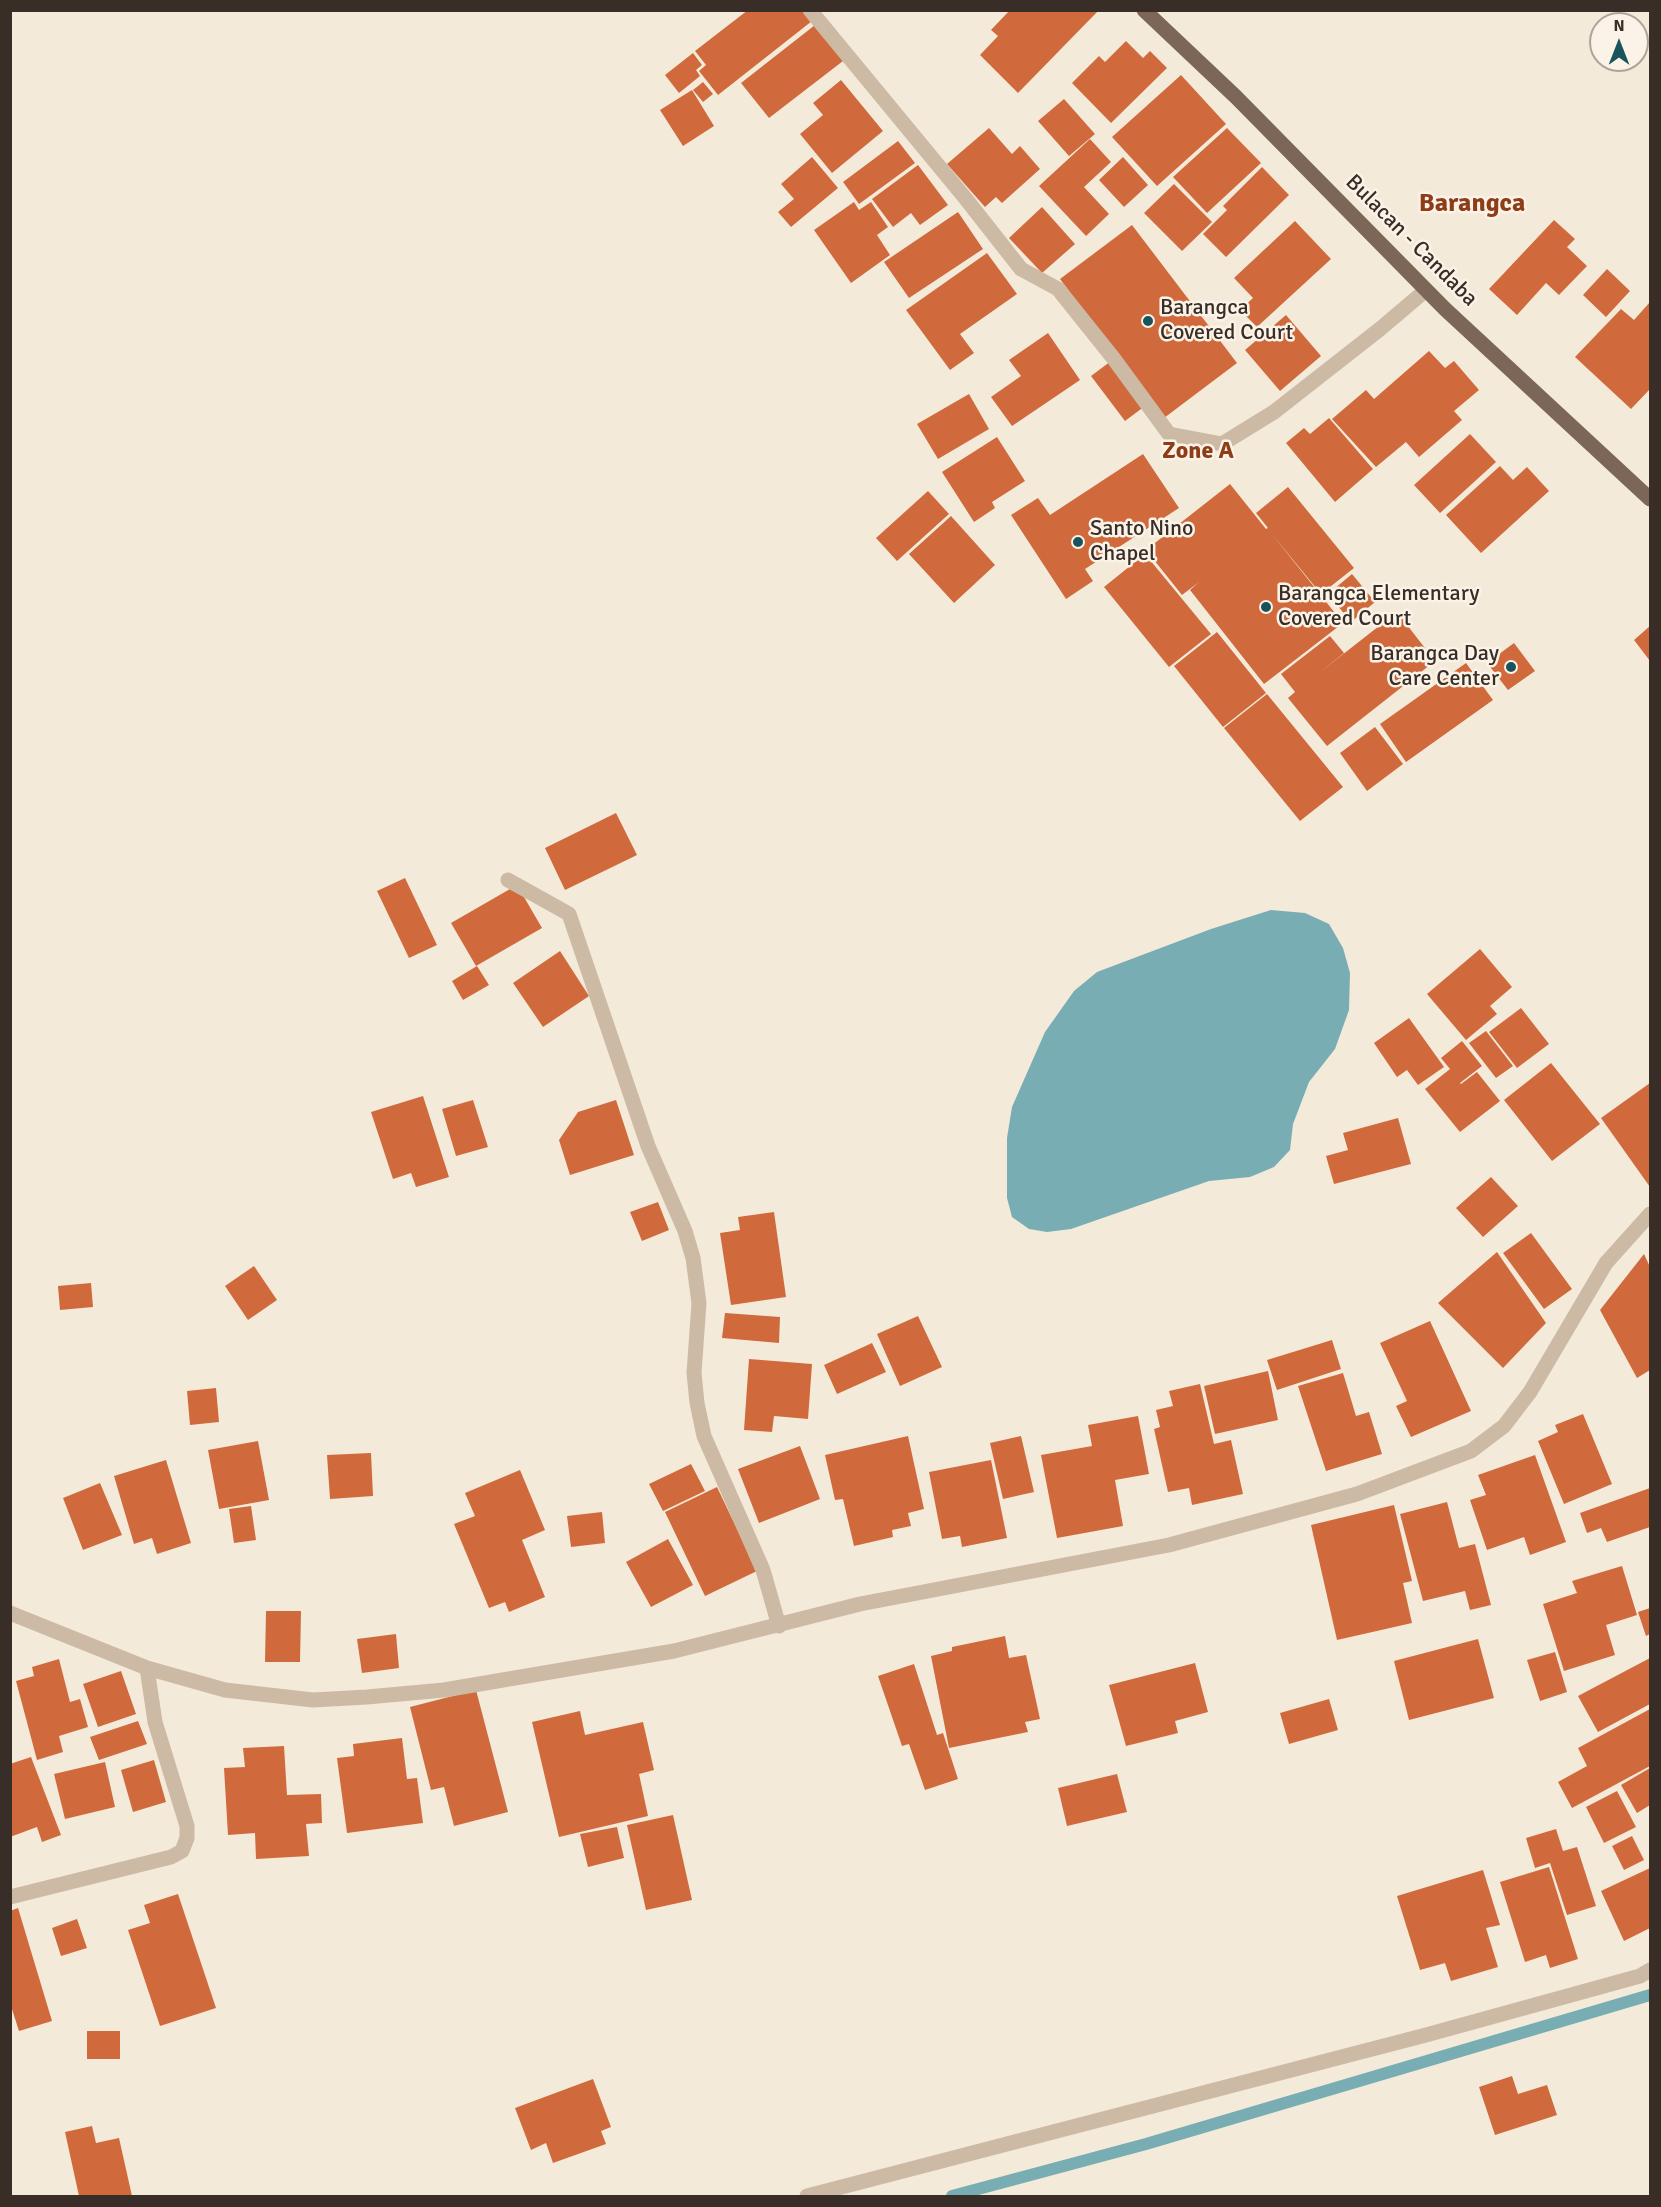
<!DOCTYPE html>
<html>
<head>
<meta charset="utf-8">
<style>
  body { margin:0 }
  #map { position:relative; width:1661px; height:2207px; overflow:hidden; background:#f4eada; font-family:Signika,sans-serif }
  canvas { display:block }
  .frame { position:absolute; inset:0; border:12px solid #382e27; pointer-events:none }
  .north { position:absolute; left:1589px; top:12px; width:60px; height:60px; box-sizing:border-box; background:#fbf3e7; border:2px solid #ada49a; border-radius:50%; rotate:0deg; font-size:16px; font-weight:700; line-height:24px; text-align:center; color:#382e27 }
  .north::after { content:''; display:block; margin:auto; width:21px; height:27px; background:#19545d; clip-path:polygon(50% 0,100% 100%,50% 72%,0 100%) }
</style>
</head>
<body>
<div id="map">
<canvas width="1661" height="2207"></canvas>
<div class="frame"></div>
<div class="north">N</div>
</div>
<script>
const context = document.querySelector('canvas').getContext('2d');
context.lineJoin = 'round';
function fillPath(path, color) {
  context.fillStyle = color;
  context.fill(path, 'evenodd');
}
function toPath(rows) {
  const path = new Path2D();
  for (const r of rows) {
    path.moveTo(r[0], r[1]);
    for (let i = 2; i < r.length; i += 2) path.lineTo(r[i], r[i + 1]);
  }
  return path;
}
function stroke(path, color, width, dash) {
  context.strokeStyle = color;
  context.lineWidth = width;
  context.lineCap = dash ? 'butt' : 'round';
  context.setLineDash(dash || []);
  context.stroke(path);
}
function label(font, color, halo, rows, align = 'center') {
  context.font = font + ' Signika,sans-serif';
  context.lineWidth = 5;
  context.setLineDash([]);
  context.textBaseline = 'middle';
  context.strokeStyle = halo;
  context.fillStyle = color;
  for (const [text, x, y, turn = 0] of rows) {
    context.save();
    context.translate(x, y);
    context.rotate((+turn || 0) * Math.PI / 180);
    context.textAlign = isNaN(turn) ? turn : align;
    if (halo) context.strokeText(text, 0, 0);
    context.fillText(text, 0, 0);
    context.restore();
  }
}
const water = toPath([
  [1271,910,1305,913,1329,924,1343,948,1350,973,1349,1010,1335,1049,1309,1082,1293,1124,1290,1150,1274,1167,1250,1177,1209,1181,1071,1229,1047,1232,1029,1229,1012,1217,1007,1198,1007,1138,1012,1107,1045,1032,1074,991,1097,972,1211,929]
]);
const stream = toPath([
  [952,2196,1146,2144,1650,1995]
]);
const building = toPath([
  [748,10,804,10,812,21,718,95,699,71,706,65,695,51],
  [1010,10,1099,10,1018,93,980,55,998,36,991,30],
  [815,25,843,61,769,118,741,83],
  [1126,41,1143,58,1150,51,1167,68,1111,123,1072,83,1099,56,1105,62],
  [693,53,702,65,696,70,700,76,679,93,665,75],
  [1181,75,1226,124,1157,186,1112,137],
  [841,80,883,131,832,173,800,134,823,115,813,103],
  [703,82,713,94,703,102,693,90],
  [692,90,714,126,683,146,660,110],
  [1064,99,1095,134,1069,156,1038,121],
  [989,128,1012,154,1020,146,1040,169,1002,203,996,197,985,207,947,164],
  [1227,128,1261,163,1207,213,1173,177],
  [1090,139,1111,162,1084,187,1109,214,1086,236,1039,186],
  [898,141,915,163,859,204,843,182],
  [812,157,838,188,791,227,778,212,794,199,781,184],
  [1123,157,1148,185,1124,207,1099,180],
  [918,165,948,205,920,225,911,213,893,227,872,199],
  [1262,167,1289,195,1226,257,1203,234,1227,210,1223,206],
  [1174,184,1212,222,1182,251,1144,213],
  [854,202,859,210,871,202,888,227,877,235,890,255,851,283,814,230],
  [1042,207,1075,244,1042,273,1009,238],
  [958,212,983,249,909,298,884,262],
  [1554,220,1575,239,1567,247,1587,266,1559,295,1546,283,1517,315,1489,289],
  [1295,221,1331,259,1257,327,1240,310,1253,298,1234,278],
  [1132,225,1237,363,1164,418,1060,279],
  [987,253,1017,294,960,334,974,353,950,370,906,310],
  [1607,269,1630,291,1606,317,1583,295],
  [1650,302,1650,389,1631,409,1575,357,1621,309,1634,320],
  [1286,315,1321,356,1280,391,1245,350],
  [1048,333,1080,380,1012,426,991,397,1021,376,1009,360],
  [1429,351,1445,368,1454,361,1479,390,1454,411,1462,420,1419,457,1406,442,1376,467,1332,419,1366,390,1374,399],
  [1111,361,1145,406,1125,421,1091,376],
  [969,394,989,429,938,459,917,424],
  [1329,418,1373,469,1335,502,1286,443,1304,428,1310,434],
  [1470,434,1496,462,1440,513,1414,485],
  [997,437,1025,481,992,502,995,508,974,522,942,472],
  [1143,454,1179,508,1085,569,1093,581,1066,599,1011,515,1038,498,1050,515],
  [1500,466,1513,480,1527,467,1549,491,1481,553,1446,515],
  [1230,484,1266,529,1268,528,1256,513,1288,487,1354,568,1321,594,1271,533,1343,623,1264,684,1190,590,1199,582,1182,595,1146,550],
  [928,491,949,514,897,561,876,538],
  [951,516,995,565,954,603,909,554],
  [1145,554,1211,634,1169,667,1104,587],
  [1352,574,1375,602,1351,622,1328,594],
  [1397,612,1435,661,1327,746,1288,698,1295,692,1281,674,1330,636,1344,653,1319,673],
  [1650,626,1650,661,1634,640],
  [1217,632,1266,693,1223,727,1174,666],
  [1514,643,1535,671,1508,690,1487,663],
  [1466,663,1493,700,1406,762,1380,724],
  [1267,694,1343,787,1300,821,1224,728],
  [1375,727,1403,764,1367,791,1340,753],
  [616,813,637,855,565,890,545,848],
  [405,878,437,945,409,958,377,891],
  [517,885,542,928,476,966,451,923],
  [1480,949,1512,987,1490,1006,1497,1014,1466,1040,1427,994],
  [560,951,589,996,543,1027,513,983],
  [477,966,489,985,463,1000,452,981],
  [1521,1008,1549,1044,1517,1068,1489,1032],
  [1409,1018,1444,1067,1418,1085,1407,1070,1397,1077,1374,1043],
  [1486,1031,1513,1066,1496,1078,1469,1043],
  [1462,1041,1482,1066,1460,1083,1461,1084,1477,1072,1500,1101,1460,1132,1425,1089,1450,1069,1441,1058],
  [1551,1063,1600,1124,1552,1161,1504,1100],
  [1650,1083,1650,1187,1601,1118],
  [423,1096,449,1177,416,1187,411,1173,393,1179,371,1112],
  [473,1100,488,1147,456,1156,442,1109],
  [616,1100,634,1155,570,1175,559,1140,578,1112],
  [1398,1118,1411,1164,1334,1184,1326,1156,1348,1150,1343,1133],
  [1491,1177,1518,1206,1483,1237,1456,1208],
  [658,1202,669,1230,642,1241,630,1212],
  [774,1212,786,1297,731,1305,720,1233,740,1230,738,1217],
  [1531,1233,1572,1289,1544,1309,1503,1253],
  [1497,1252,1546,1323,1503,1368,1438,1303],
  [1644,1254,1650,1267,1650,1370,1637,1378,1600,1310],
  [254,1266,277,1300,248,1320,225,1286],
  [91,1283,93,1307,60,1310,58,1286],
  [725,1313,780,1317,779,1343,722,1338],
  [918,1316,942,1367,900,1386,877,1334],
  [1430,1321,1471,1411,1411,1437,1396,1406,1407,1401,1380,1343],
  [1332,1340,1341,1369,1277,1390,1267,1360],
  [872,1343,886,1372,837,1394,824,1365],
  [749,1359,812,1364,808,1419,774,1416,772,1432,744,1430],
  [1268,1371,1278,1420,1215,1434,1204,1386],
  [1343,1373,1356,1416,1369,1412,1382,1454,1326,1471,1298,1386],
  [1200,1384,1214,1444,1231,1440,1243,1494,1192,1505,1189,1488,1168,1492,1154,1429,1160,1427,1156,1410,1173,1406,1169,1391],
  [216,1388,219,1422,190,1425,187,1391],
  [1583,1414,1612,1484,1564,1504,1538,1441,1558,1432,1555,1425],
  [1138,1416,1149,1474,1115,1480,1123,1526,1057,1538,1041,1455,1092,1446,1088,1425],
  [908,1436,924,1509,908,1513,911,1526,892,1530,893,1537,854,1546,843,1499,835,1500,825,1455],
  [1021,1436,1034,1492,1003,1499,990,1443],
  [258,1441,269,1500,219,1509,208,1450],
  [800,1446,820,1499,759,1523,738,1469],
  [371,1453,373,1496,330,1499,327,1455],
  [1535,1455,1566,1542,1530,1555,1524,1537,1487,1550,1470,1500,1486,1495,1478,1475],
  [166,1460,191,1543,157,1554,152,1538,134,1544,114,1476],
  [991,1460,1007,1538,962,1547,960,1536,942,1539,929,1472],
  [691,1464,705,1491,663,1511,649,1484],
  [520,1470,545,1530,522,1540,545,1597,509,1612,505,1602,489,1608,454,1524,475,1516,465,1493],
  [100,1483,122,1535,83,1550,63,1498],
  [717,1487,757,1571,705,1596,665,1512],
  [1650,1488,1650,1527,1607,1542,1601,1528,1587,1533,1580,1513],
  [1447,1502,1459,1548,1475,1544,1491,1605,1470,1610,1465,1591,1423,1601,1400,1514],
  [1394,1505,1412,1581,1403,1583,1412,1623,1337,1640,1311,1525],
  [251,1506,256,1540,234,1543,229,1509],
  [602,1512,605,1543,571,1547,567,1516],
  [668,1539,693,1585,651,1607,626,1562],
  [1622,1566,1637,1615,1606,1625,1615,1655,1564,1671,1543,1604,1577,1593,1572,1581],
  [1650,1608,1650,1634,1646,1636,1638,1612],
  [266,1611,301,1611,300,1662,265,1662],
  [396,1634,399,1668,362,1673,357,1639],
  [1005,1636,1009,1658,1026,1655,1040,1719,1025,1722,1028,1732,949,1748,931,1656,952,1651,952,1647],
  [1478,1639,1494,1698,1409,1720,1394,1661],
  [1555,1652,1567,1692,1540,1701,1527,1660],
  [1650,1658,1650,1704,1598,1732,1578,1696],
  [59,1659,70,1702,80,1699,88,1727,59,1736,63,1752,37,1760,16,1681,34,1676,32,1667],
  [1195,1663,1208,1712,1175,1721,1178,1733,1126,1746,1109,1685],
  [914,1664,937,1735,943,1733,958,1779,925,1790,909,1744,902,1746,878,1676],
  [121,1671,136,1714,98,1727,83,1684],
  [476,1690,508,1812,454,1826,444,1787,431,1790,410,1707],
  [1329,1699,1338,1730,1289,1744,1280,1713],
  [1650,1709,1650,1766,1572,1808,1558,1782,1587,1766,1578,1748],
  [580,1711,585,1735,643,1722,654,1770,639,1774,648,1816,559,1837,532,1722],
  [138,1721,147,1744,99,1760,90,1737],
  [402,1738,407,1779,417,1778,423,1823,347,1833,337,1758,354,1756,353,1744],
  [284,1746,287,1795,321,1794,322,1823,306,1824,309,1856,256,1859,255,1833,228,1835,224,1768,245,1767,243,1748],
  [31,1757,61,1835,42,1842,37,1827,10,1837,10,1764],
  [154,1760,166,1802,133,1812,121,1770],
  [105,1762,115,1807,65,1819,54,1774],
  [1650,1768,1650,1805,1637,1813,1621,1785],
  [1117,1774,1127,1812,1067,1826,1058,1788],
  [1617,1791,1636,1827,1604,1843,1586,1807],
  [673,1815,692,1900,646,1910,627,1825],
  [617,1827,624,1858,588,1867,580,1834],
  [1556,1829,1563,1851,1577,1847,1596,1906,1567,1915,1550,1863,1535,1868,1526,1838],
  [1632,1836,1644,1860,1624,1870,1612,1846],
  [1549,1867,1578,1959,1550,1968,1546,1955,1525,1962,1500,1882],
  [1650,1868,1650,1928,1624,1941,1601,1891],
  [1483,1870,1500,1925,1486,1928,1498,1967,1451,1981,1445,1963,1420,1970,1397,1896],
  [178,1894,216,2008,160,2026,128,1930,150,1923,144,1905],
  [18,1908,52,2021,19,2031,10,2003,10,1911],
  [77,1919,87,1948,61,1956,52,1928],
  [87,2031,120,2031,120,2059,87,2059],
  [1512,2076,1518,2094,1547,2085,1557,2115,1495,2135,1479,2087],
  [593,2079,611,2127,601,2131,606,2144,553,2163,546,2143,531,2150,515,2108],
  [92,2126,96,2143,119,2138,132,2196,79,2196,65,2132]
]);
const minor = toPath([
  [810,10,966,199,1021,269,1058,289,1114,359,1169,434,1222,444,1274,412,1380,329,1426,290],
  [508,880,569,914,648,1146,685,1231,693,1258,699,1303,694,1373,697,1403,704,1436,763,1570,779,1626],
  [10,1613,147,1668,225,1690,313,1700,367,1697,444,1690,674,1651,860,1604,1169,1545,1357,1494,1471,1451,1504,1426,1530,1392,1606,1263,1650,1214],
  [10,1897,171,1857,182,1851,187,1838,187,1826,155,1722,147,1668],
  [807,2196,1426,2035,1640,1976,1650,1970]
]);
const major = toPath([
  [1144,10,1236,97,1445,309,1650,499]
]);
const markers = [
  [1148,321,6,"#19545d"],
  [1078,542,6,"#19545d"],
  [1266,607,6,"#19545d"],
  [1511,667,6,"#19545d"]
];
const streetNames = [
  ["Bulacan - Candaba",1411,241,45]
];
const poiNames = [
  ["Barangca",1160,308],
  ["Covered Court",1160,333],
  ["Santo Nino",1090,529],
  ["Chapel",1090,554],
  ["Barangca Elementary",1278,594],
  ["Covered Court",1278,619],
  ["Barangca Day",1499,654,"right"],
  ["Care Center",1499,679,"right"]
];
const neighbourhoodNames = [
  ["Zone A",1198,452]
];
const quarterNames = [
  ["Barangca",1472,204]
];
fillPath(water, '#77adb3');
stroke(stream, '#77adb3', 12);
fillPath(building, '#d06a3c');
stroke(minor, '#cdbaa5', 15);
stroke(major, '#7b6657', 15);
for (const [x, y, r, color] of markers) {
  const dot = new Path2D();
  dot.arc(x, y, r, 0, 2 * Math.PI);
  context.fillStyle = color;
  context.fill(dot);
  stroke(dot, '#fbf3e7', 2);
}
label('22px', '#382e27', '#fbf3e7', streetNames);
label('22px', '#382e27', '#fbf3e7', poiNames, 'left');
label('bold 24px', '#8e3d19', '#fbf3e7', neighbourhoodNames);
label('bold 26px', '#8e3d19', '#fbf3e7', quarterNames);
</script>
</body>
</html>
